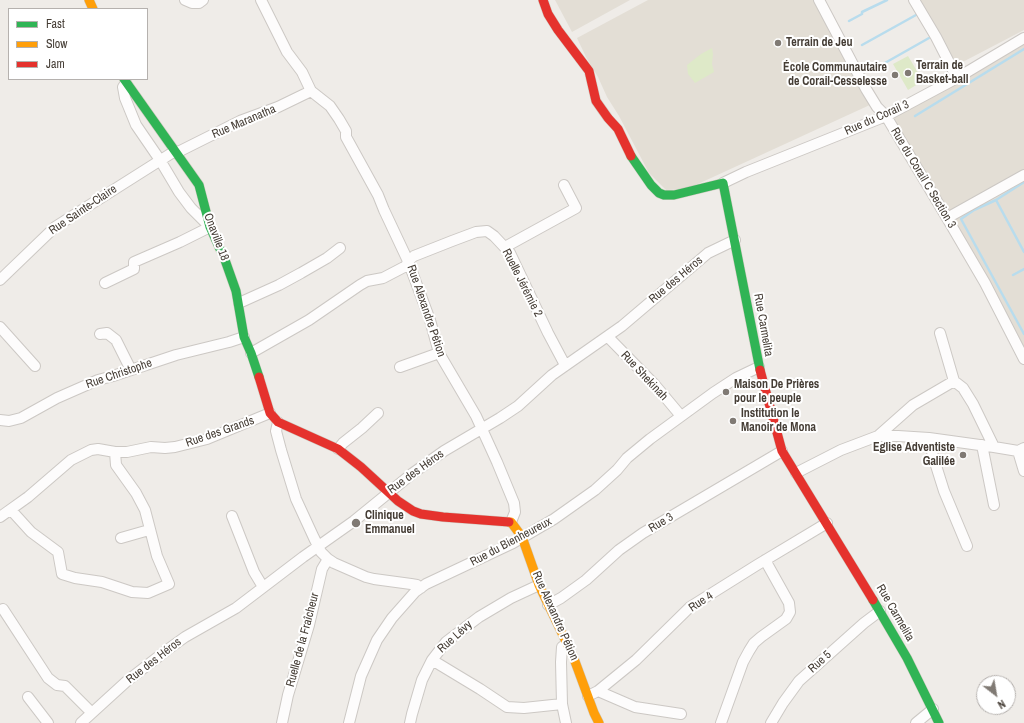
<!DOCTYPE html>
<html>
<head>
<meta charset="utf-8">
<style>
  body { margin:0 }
  #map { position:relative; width:1024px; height:723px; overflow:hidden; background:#efece8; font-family:"Archivo Narrow",sans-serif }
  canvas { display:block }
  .legend { position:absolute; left:8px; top:8px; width:140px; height:72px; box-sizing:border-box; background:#fff; border:1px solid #b5b1ae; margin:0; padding:5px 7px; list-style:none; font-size:12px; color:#453d35 }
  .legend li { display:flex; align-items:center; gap:8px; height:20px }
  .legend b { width:20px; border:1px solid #b5b1ae }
  .north { position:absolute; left:976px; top:675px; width:40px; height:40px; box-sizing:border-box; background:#fff; border:1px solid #b5b1ae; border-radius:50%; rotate:149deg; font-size:11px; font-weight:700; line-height:16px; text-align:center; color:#453d35 }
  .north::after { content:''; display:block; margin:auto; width:14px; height:18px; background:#807a74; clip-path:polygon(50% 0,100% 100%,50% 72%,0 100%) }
</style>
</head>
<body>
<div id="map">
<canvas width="1024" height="723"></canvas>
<ul class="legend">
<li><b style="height:5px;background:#30b455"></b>Fast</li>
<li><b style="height:5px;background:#ff9f0a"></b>Slow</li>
<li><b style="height:5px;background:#e5322d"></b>Jam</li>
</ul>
<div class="north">N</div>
</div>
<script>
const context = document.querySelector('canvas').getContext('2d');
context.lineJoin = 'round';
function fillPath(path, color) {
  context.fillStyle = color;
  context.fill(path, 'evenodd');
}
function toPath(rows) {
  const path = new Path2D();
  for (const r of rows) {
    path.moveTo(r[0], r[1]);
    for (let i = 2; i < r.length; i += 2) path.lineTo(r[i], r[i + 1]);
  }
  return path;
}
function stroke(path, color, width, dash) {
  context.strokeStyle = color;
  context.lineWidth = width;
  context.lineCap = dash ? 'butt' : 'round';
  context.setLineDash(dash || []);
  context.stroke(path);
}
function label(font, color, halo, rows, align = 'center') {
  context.font = font + ' "Archivo Narrow",sans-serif';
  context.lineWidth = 4;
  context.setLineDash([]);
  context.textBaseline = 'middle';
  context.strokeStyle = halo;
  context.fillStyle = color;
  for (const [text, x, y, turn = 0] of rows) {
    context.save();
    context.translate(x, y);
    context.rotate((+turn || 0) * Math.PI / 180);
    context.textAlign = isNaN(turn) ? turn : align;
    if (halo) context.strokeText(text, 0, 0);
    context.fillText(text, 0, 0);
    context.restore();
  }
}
const residential = toPath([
  [555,0,630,0,572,32],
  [648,0,816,0,872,104,687,189,666,190,649,173,619,116,607,97,598,77,586,57,577,38],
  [920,0,1024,0,1024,30,955,66],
  [1024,37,1024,171,949,213,890,113],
  [1024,177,1024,354,950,218]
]);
const green = toPath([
  [712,48,713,54,712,64,714,72,695,83,688,74,687,65,701,54],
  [908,56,923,81,908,90,893,64]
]);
const stream = toPath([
  [849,21,862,14,862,12,887,0],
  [862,45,916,15],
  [876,68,929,38],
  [915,116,1024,49],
  [1024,182,996,200,974,210,961,219,1024,334],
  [996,200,1024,252],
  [1013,275,1024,269]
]);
const street = toPath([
  [185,0,192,3,199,3,203,0],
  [261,0,287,52,302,72,311,91,330,106,339,119,346,131,346,137,378,195,384,210,408,261,430,320,439,353,476,416,497,462,514,503,515,512,511,522],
  [819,0,866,89,877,107,886,116,947,218,985,283,1024,359],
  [914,0,936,37,957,78],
  [176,153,240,121,278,107,311,91],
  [723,183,746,172,886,116,957,78,1024,38],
  [947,218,1024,175],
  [505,247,576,208,564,185],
  [0,280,55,227,175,151],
  [105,283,134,269,134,262,180,242,210,227,191,208,179,192,160,160,136,125,125,98,123,87,126,83],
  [239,303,279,285,301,273,327,258,340,248],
  [0,327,35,366],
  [940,333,954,381,963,388,973,404,994,447],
  [100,334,107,333,116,340,131,370],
  [608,337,655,385,681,416],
  [251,353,309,320,360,285,367,281,383,278,406,266,408,261,414,256,452,241,476,232,487,231,494,236,510,253,548,333,565,365],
  [400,367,439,353],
  [0,420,9,421,21,418,57,398,98,380,113,376,176,355,229,342,244,337],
  [278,422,276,431,281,450,296,499,314,538,321,552,328,559,334,563,366,577,374,579,411,584,417,585,421,588],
  [878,436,913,405,954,381],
  [929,438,933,456,944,491,967,546],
  [982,445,994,505],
  [338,449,343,443,362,428,378,413],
  [1018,451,1024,471],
  [796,473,841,450,878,436,898,436,929,438,994,447,1018,451,1024,448],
  [11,510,31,532,58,552,62,574,75,578,102,582,132,592,148,593,169,584,157,556,145,510,136,493,116,465,115,452],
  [232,516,254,572,263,587],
  [0,517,28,497,71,460,91,450,98,449,115,452,127,452,151,447,165,448,175,447,207,439,270,413],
  [121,538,149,530],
  [548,605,561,598,586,580,619,550,643,533,782,451],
  [3,609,48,678,57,685,65,686,92,713],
  [432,660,480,689,507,707,524,708,562,704],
  [598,691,635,707,681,714],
  [588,696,598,691,636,660,690,607,757,565,827,523],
  [28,697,48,723],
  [81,723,127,681,167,650,185,637,236,608,303,557,354,521,413,473,444,451,500,418,518,406,552,375,622,326,708,253,735,240],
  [282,723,288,695,309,625,322,569,328,559],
  [349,723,361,676,377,640,392,618,415,592,426,584,513,543,554,519,595,490,617,470,627,458,650,439,713,393,736,378,759,367],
  [410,723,412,714,422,680,432,660,446,642,479,617,511,598,539,585],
  [566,723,562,704,561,662,562,647,566,644],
  [721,723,743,662,749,651,754,643,761,637,786,619,790,612,789,603,765,560],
  [771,723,783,703,799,681,864,623,880,611],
  [916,723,933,709]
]);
const fast = toPath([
  [124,79,199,185,210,227,225,260,236,291,244,337,251,353,259,377],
  [631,156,651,185,659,193,664,195,674,195,723,183,760,370],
  [873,600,907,658,939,723]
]);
const slow = toPath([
  [89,0,93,9],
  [509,522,511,522,522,537,539,585,573,656,594,713,599,723]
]);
const jam = toPath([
  [543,0,548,14,558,30,589,71,596,101,608,118,618,129,631,156],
  [760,370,782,451,873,600],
  [259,377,270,413,278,422,338,449,361,467,398,501,413,511,421,514,443,517,509,522]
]);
const markers = [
  [778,43,4,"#807a74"],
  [908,73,4,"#807a74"],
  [895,75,4,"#807a74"],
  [726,392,4,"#807a74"],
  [733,421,4,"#807a74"],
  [963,455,4,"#807a74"],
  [356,523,5,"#807a74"]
];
const poiNames = [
  ["Terrain de Jeu",786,43],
  ["Terrain de",916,66],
  ["Basket-ball",916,80],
  ["École Communautaire",887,68,"right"],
  ["de Corail-Cesselesse",887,82,"right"],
  ["Maison De Prières",734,385],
  ["pour le peuple",734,399],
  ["Institution le",741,414],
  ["Manoir de Mona",741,428],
  ["Eglise Adventiste",955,448,"right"],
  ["Galilée",955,462,"right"],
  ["Clinique",365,516],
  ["Emmanuel",365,530]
];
const streetNames = [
  ["Rue du Corail 3",877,118,-24],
  ["Rue Maranatha",244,122,-23],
  ["Rue du Corail C Section 3",923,178,59],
  ["Rue Sainte-Claire",83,210,-34],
  ["Onaville 18",216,237,69],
  ["Rue des Héros",676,280,-40],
  ["Ruelle Jérémie 2",522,283,63],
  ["Rue Alexandre Pétion",426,311,71],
  ["Rue Carmelita",763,325,80],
  ["Rue Christophe",119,374,-19],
  ["Rue Shekinah",644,376,47],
  ["Rue des Grands",220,432,-19],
  ["Rue des Héros",416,472,-36],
  ["Rue 3",661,523,-31],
  ["Rue du Bienheureux",511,542,-28],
  ["Rue 4",701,602,-34],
  ["Rue Carmelita",895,613,60],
  ["Rue Alexandre Pétion",555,616,66],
  ["Rue Lévy",455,637,-42],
  ["Ruelle de la Fraîcheur",303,640,-75],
  ["Rue des Héros",154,661,-38],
  ["Rue 5",820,662,-42]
];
fillPath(residential, '#e3ded5');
fillPath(green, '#dee9c8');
stroke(stream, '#b8dced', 2.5);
stroke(street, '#ccc8c4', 12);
stroke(fast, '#cec9bf', 10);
stroke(slow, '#cec9bf', 10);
stroke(jam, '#cec9bf', 10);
stroke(street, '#fdfcfc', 10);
stroke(fast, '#30b455', 9);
stroke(slow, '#ff9f0a', 9);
stroke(jam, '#e5322d', 9);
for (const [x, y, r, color] of markers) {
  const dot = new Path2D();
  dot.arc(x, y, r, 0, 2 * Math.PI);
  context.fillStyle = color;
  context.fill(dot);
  stroke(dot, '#fff', 1.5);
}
label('bold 12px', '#453d35', '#fff', poiNames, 'left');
label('12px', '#453d35', '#fff', streetNames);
</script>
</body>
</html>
